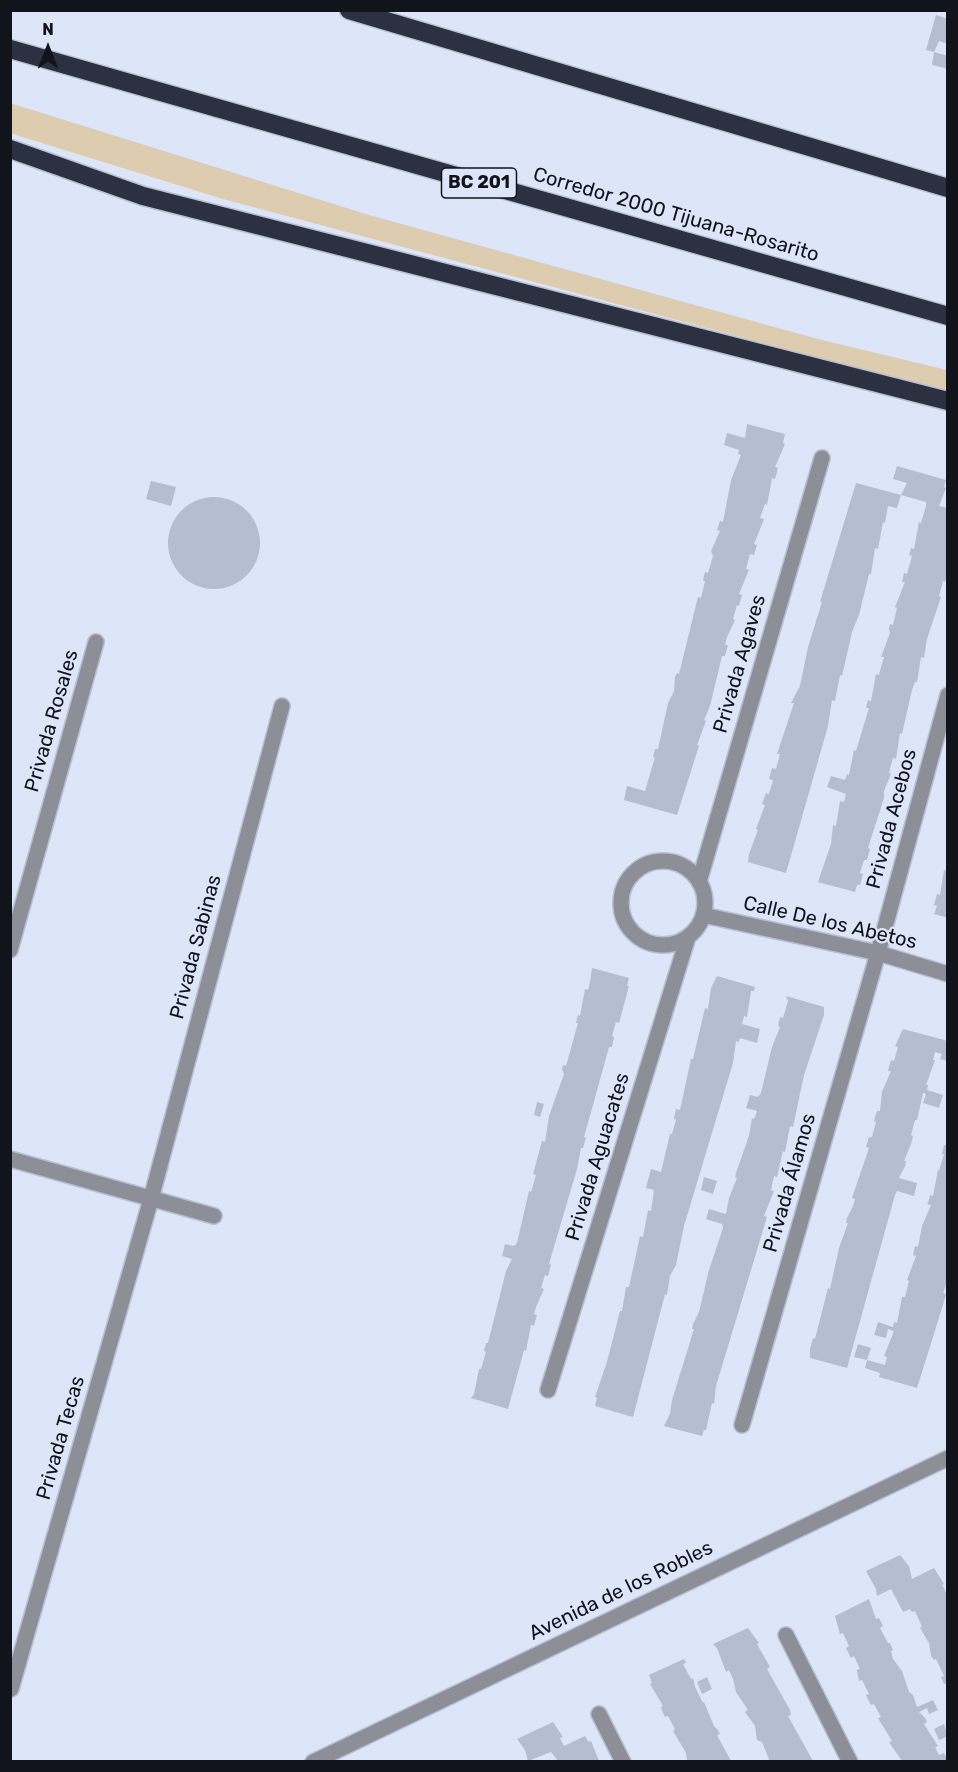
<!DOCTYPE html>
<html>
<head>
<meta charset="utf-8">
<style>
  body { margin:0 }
  #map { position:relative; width:958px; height:1772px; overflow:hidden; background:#dde5f9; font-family:Rubik,sans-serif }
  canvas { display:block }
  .frame { position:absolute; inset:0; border:12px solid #12141b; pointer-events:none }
  .north { position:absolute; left:18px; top:18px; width:60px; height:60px; -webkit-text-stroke:4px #dde5f9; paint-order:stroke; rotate:0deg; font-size:16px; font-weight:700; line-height:24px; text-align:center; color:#12141b }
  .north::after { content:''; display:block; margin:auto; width:21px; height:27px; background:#12141b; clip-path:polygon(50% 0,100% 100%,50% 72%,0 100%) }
</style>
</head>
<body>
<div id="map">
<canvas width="958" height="1772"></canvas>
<div class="frame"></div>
<div class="north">N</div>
</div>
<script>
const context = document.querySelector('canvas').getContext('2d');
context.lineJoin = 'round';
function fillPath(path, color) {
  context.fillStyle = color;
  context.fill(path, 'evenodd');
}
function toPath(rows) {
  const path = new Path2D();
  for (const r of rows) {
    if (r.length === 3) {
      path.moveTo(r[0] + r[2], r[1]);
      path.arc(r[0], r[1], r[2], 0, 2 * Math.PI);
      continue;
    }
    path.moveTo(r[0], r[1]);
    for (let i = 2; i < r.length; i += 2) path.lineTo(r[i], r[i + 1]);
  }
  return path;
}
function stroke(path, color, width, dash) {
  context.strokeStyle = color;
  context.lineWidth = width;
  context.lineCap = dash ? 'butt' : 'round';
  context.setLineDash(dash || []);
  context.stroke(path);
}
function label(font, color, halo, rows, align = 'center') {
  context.font = font + ' Rubik,sans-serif';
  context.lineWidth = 4.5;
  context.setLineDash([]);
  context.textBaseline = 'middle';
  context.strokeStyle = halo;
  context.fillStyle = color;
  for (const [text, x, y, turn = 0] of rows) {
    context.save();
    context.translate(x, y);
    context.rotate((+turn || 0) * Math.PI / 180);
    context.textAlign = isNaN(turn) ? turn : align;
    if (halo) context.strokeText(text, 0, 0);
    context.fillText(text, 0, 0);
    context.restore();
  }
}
const green = toPath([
  [10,103,369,215,818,339,947,370,947,392,223,199,19,136,11,133]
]);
const building = toPath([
  [936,15,948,19,948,44,939,41,934,52,926,50],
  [934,52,948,56,948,69,932,65],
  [747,424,785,434,783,443,785,444,775,467,778,468,775,479,772,478,767,505,765,504,760,518,764,519,754,544,757,545,754,555,750,554,746,569,749,570,739,594,742,595,739,606,737,605,733,619,735,620,727,637,725,645,728,645,725,656,722,656,710,706,704,720,706,721,697,745,699,746,677,815,624,800,627,786,645,791,655,757,653,757,655,749,658,749,668,703,674,691,675,677,677,673,679,674,698,597,701,598,705,581,703,581,705,572,708,573,713,556,711,551,720,531,717,530,720,521,723,522,731,480,741,455,738,454,739,450,724,445,727,433,745,438],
  [897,466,946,480,944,487,946,488,939,506,948,508,948,573,945,582,943,581,939,596,941,597,927,639,924,658,921,657,917,682,915,682,912,690,902,734,900,733,896,759,893,758,891,765,889,773,891,774,884,791,884,798,868,848,870,849,867,860,864,860,860,873,863,874,860,885,857,885,855,892,818,882,831,844,833,825,836,826,840,801,844,802,846,794,827,787,831,776,845,780,847,774,849,775,854,750,856,751,869,708,866,708,868,700,871,701,876,674,879,675,881,667,884,657,881,657,890,633,889,629,890,624,893,625,897,608,895,607,905,582,902,582,903,578,904,573,907,574,912,556,909,555,911,548,914,549,919,522,921,523,926,506,926,502,901,495,907,483,893,479],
  [151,481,176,487,171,506,146,499],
  [856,483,901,495,897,508,888,506,885,523,883,522,878,549,875,548,871,574,869,574,859,615,852,632,842,676,840,675,835,701,832,700,828,726,786,873,748,862,749,854,758,830,756,829,765,805,762,804,766,793,769,794,773,780,769,779,772,768,776,769,780,754,777,754,794,703,791,703,800,686,808,647,822,602,820,602],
  [214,543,46],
  [944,870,948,871,948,918,934,914,937,906,934,905,937,894,940,895],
  [592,968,629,978,627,986,629,986,619,1023,616,1022,612,1036,614,1037,612,1047,609,1047,593,1105,584,1137,586,1138,583,1148,581,1148,577,1169,549,1264,551,1265,548,1276,545,1275,541,1288,544,1289,536,1307,534,1314,537,1315,534,1326,531,1325,526,1351,524,1350,508,1409,471,1398,474,1394,479,1369,481,1369,486,1352,484,1351,486,1343,488,1343,506,1271,512,1259,502,1256,505,1244,514,1246,517,1243,529,1191,531,1192,536,1175,533,1174,535,1167,542,1141,545,1142,549,1116,564,1074,562,1069,563,1065,566,1066,578,1023,576,1023,578,1015,580,1016,585,989,588,990,590,982],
  [717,976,755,987,754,991,751,991,747,1017,744,1016,742,1024,760,1029,757,1043,740,1038,739,1042,736,1041,733,1063,684,1226,676,1265,670,1276,667,1295,665,1294,663,1302,633,1417,595,1406,597,1398,595,1397,607,1362,620,1311,622,1311,626,1287,629,1287,640,1236,643,1237,648,1210,651,1211,654,1190,646,1188,651,1169,661,1172,670,1134,672,1134,676,1120,674,1119,676,1109,680,1110,691,1059,693,1059,705,1008,708,1009,711,988],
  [786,996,824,1007,824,1015,804,1075,793,1127,790,1126,785,1152,783,1151,777,1177,774,1176,771,1190,774,1191,764,1216,767,1217,716,1386,714,1404,712,1403,706,1430,704,1430,702,1436,664,1426,670,1414,672,1400,694,1329,692,1329,693,1324,699,1312,709,1270,723,1228,722,1224,706,1219,709,1209,726,1214,729,1198,737,1178,735,1177,736,1173,749,1136,752,1118,754,1119,757,1111,746,1108,750,1095,758,1097,761,1093,772,1047,780,1027,778,1026,780,1017,783,1018,788,1001],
  [903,1029,948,1041,948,1061,940,1059,942,1054,935,1052,933,1060,935,1060,926,1085,928,1085,927,1090,943,1095,939,1108,923,1103,926,1094,923,1093,917,1120,915,1120,911,1135,913,1136,911,1144,904,1161,906,1161,905,1166,899,1178,917,1183,914,1196,897,1191,895,1195,847,1368,810,1358,810,1349,813,1338,815,1339,828,1288,830,1289,839,1248,848,1223,846,1223,847,1218,853,1206,855,1199,852,1198,869,1148,866,1147,869,1137,872,1137,876,1122,874,1121,875,1117,877,1111,880,1111,882,1092,891,1071,888,1071,891,1060,894,1061,898,1047,895,1046],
  [537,1102,544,1104,540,1117,534,1115],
  [944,1145,948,1146,948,1280,943,1293,946,1294,943,1305,917,1388,879,1377,880,1373,865,1368,867,1360,885,1365,887,1357,884,1356,894,1331,888,1329,886,1338,874,1335,878,1322,893,1327,894,1322,897,1323,902,1297,905,1297,909,1281,907,1280,916,1256,913,1255,915,1246,918,1247,922,1226,931,1205,927,1204,929,1200,930,1195,933,1196,938,1170,939,1171,944,1154,942,1154],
  [704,1177,717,1181,713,1194,701,1190],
  [858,1344,871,1348,867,1360,854,1357],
  [900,1555,909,1566,912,1579,934,1568,944,1584,942,1585,948,1596,948,1683,944,1684,941,1677,944,1676,936,1659,934,1660,931,1656,929,1643,920,1628,922,1627,915,1611,912,1612,910,1609,903,1612,891,1589,877,1596,876,1589,866,1571],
  [869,1599,876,1619,879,1618,883,1626,880,1628,888,1643,890,1643,893,1650,891,1651,893,1659,902,1671,909,1692,913,1695,917,1707,933,1700,938,1710,929,1714,927,1708,919,1712,925,1718,927,1722,924,1724,938,1746,935,1747,939,1755,944,1753,948,1761,902,1761,889,1742,892,1741,878,1718,881,1717,874,1704,871,1705,866,1695,869,1694,862,1680,859,1681,857,1670,860,1669,854,1656,851,1658,846,1648,849,1646,843,1633,840,1634,835,1616],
  [748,1628,759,1643,757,1644,770,1667,767,1669,790,1710,791,1715,788,1716,813,1761,768,1761,769,1759,762,1742,757,1740,755,1726,745,1712,748,1710,736,1692,733,1679,729,1670,726,1672,717,1648,713,1644],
  [684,1659,686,1663,683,1664,691,1679,693,1678,695,1687,703,1703,704,1702,714,1726,718,1730,720,1734,717,1735,731,1761,687,1761,686,1753,673,1731,675,1729,668,1716,665,1717,663,1713,661,1707,663,1706,650,1684,652,1683,649,1675],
  [707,1677,712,1689,702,1694,697,1682],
  [553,1722,563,1737,560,1738,564,1746,585,1736,589,1742,591,1741,599,1761,558,1761,551,1752,528,1761,525,1750,517,1739],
  [944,1724,948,1736,939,1740,934,1729]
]);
const street = toPath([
  [663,903,42],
  [699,882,822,458],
  [703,915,878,953,948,974],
  [10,950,96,642],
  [10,1159,214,1216],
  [548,1390,688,937],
  [742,1425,878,953,948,695],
  [786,1635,850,1762],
  [11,1689,151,1199,282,706],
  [599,1714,623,1762],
  [313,1762,948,1458]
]);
const highway = toPath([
  [349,10,948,188],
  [10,49,948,316],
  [10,149,143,196,948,401]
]);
const shields = [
  [479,183,75]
];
const shieldNames = [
  ["BC 201",479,183]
];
const streetNames = [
  ["Corredor 2000 Tijuana-Rosarito",676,215,16],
  ["Privada Agaves",740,664,-74],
  ["Privada Rosales",52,721,-74],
  ["Privada Acebos",892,819,-75],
  ["Calle De los Abetos",830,923,13],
  ["Privada Sabinas",196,947,-75],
  ["Privada Aguacates",598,1157,-73],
  ["Privada Álamos",790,1183,-74],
  ["Privada Tecas",61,1438,-74],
  ["Avenida de los Robles",621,1591,-26]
];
fillPath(green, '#deccb1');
fillPath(building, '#b5bdd0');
stroke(street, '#b8bfd1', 18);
stroke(highway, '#b8bfd1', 21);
stroke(street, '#8c8f97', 15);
stroke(highway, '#2b3140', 18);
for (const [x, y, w] of shields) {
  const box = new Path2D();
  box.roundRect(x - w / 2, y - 15, w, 30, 4.5);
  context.fillStyle = '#dde5f9';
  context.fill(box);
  stroke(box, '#12141b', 1.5);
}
label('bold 18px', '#12141b', null, shieldNames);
label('20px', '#12141b', '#dde5f9', streetNames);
</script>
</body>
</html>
